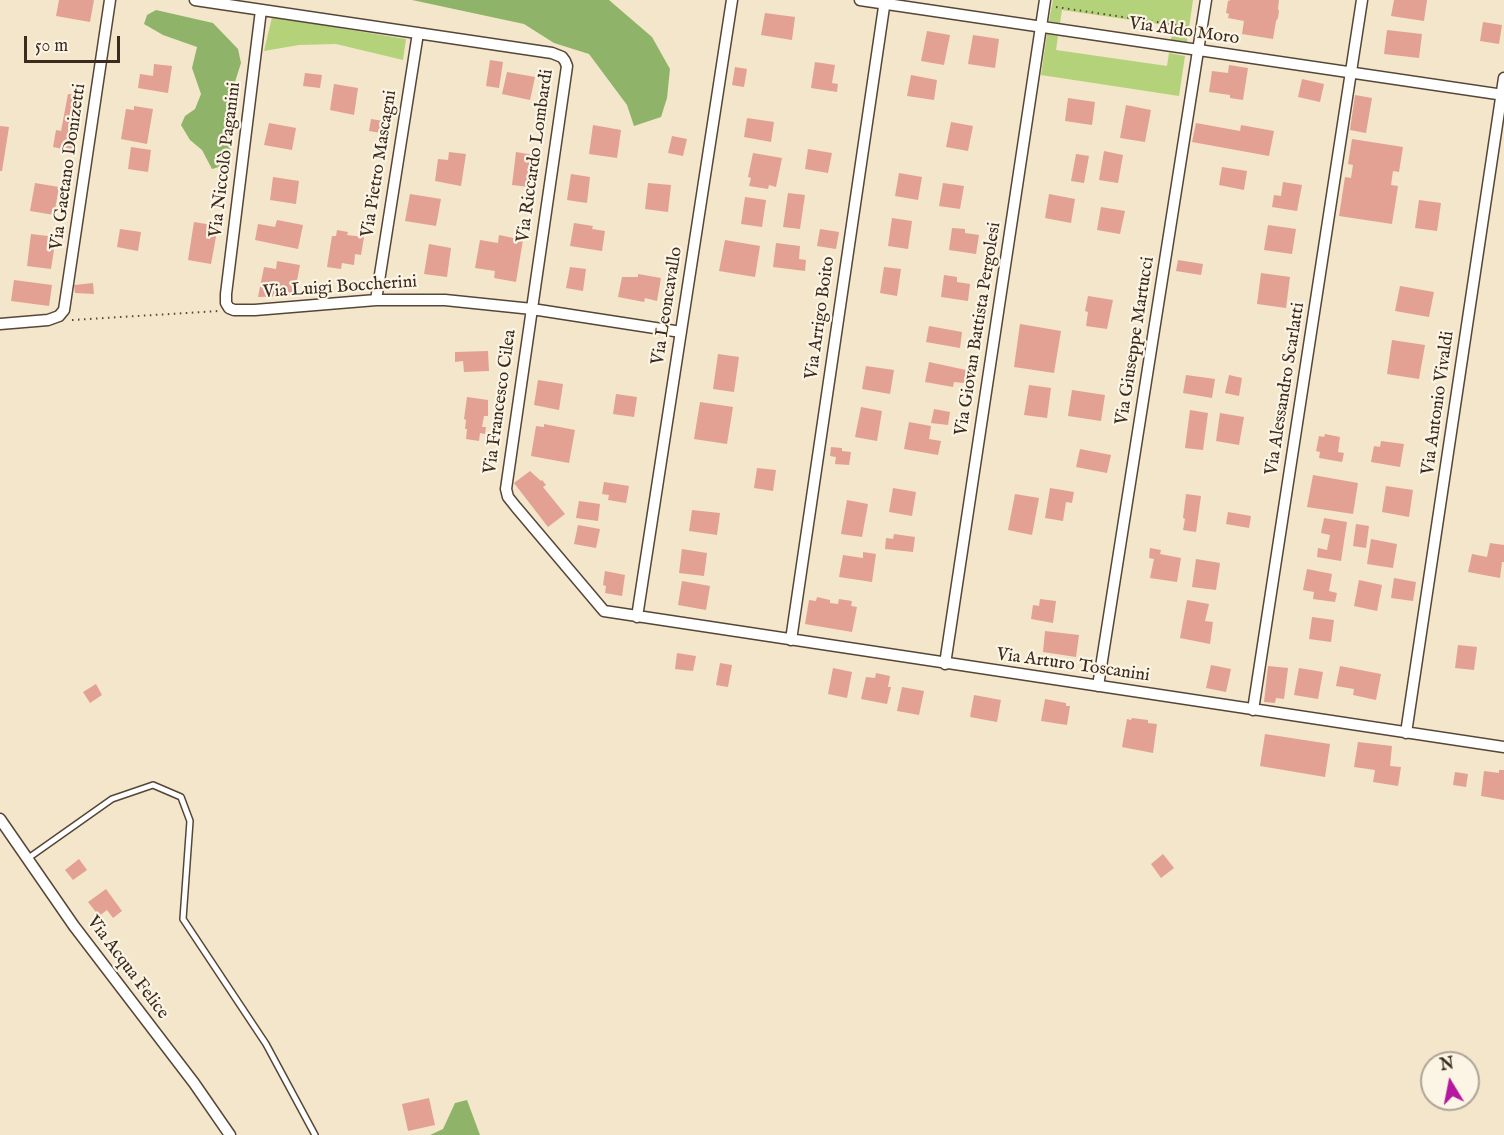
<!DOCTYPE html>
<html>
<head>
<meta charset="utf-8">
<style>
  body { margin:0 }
  #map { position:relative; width:1504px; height:1135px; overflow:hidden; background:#f3e6cb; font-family:"IM FELL English",serif }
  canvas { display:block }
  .north { position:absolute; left:1420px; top:1051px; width:60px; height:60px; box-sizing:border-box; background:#fcf5e5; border:2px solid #afa495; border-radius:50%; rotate:350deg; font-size:16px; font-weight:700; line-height:24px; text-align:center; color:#3b2a1e }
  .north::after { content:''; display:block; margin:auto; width:21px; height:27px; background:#b5179e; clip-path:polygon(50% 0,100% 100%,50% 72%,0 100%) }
  .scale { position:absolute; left:24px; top:36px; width:96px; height:27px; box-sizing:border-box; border:3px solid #3b2a1e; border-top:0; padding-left:8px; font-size:18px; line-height:21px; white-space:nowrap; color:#3b2a1e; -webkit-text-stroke:4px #fcf5e5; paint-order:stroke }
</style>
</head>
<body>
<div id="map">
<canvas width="1504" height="1135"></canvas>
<div class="north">N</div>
<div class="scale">50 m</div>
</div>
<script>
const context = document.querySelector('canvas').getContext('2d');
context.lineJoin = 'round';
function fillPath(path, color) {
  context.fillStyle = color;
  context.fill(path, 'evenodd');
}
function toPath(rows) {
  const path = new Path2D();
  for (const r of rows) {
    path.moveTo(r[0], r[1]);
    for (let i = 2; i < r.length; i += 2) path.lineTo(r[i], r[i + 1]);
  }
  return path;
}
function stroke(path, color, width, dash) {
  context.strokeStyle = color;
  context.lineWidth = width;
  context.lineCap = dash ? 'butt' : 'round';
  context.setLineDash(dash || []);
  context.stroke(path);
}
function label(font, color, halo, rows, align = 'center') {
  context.font = font + ' "IM FELL English",serif';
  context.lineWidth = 4.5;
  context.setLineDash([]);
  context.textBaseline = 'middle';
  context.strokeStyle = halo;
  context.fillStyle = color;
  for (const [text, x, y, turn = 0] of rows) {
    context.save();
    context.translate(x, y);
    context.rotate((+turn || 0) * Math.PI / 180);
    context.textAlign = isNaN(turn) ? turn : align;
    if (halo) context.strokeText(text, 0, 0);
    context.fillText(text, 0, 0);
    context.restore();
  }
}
const green = toPath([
  [1053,0,1193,0,1187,42,1171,40,1173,26,1062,10,1060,23,1049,21],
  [272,17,406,39,403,60,336,44,299,45,264,51],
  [1047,34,1058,36,1056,50,1167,66,1169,53,1185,56,1179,96,1041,75]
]);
const forest = toPath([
  [412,0,609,0,652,37,670,69,667,98,661,117,634,126,627,105,589,54,554,43,524,24],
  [156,10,213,23,238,49,241,63,227,107,232,134,229,164,212,169,202,150,190,140,181,125,185,116,195,109,201,94,192,68,197,47,163,35,144,24,147,15],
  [467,1100,480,1135,430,1135,443,1129,455,1103]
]);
const building = toPath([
  [59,0,94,0,90,22,56,16],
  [1231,0,1279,0,1278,9,1279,11,1278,18,1276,21,1273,39,1242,34,1244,21,1228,18,1229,14,1226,13,1228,1],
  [1394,0,1427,0,1424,21,1391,16],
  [765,13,795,17,792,40,761,35],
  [1483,22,1502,25,1499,44,1480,41],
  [1387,30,1422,34,1419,58,1384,54],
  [927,31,950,35,944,65,921,61],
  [973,35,999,39,995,68,968,64],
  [490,60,503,62,499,88,486,86],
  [815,62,835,65,832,83,838,84,837,92,811,88],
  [154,64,172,66,168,93,138,88,140,74,153,76],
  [1229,65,1248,68,1243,100,1230,98,1230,95,1209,92,1212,71,1228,73],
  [735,67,747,69,744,87,732,85],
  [507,72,535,77,530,100,502,94],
  [305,73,322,75,320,88,303,86],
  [911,75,937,80,934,100,907,96],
  [1302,79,1324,84,1320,102,1298,97],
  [334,84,358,88,354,115,330,110],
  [68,94,82,96,73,151,53,147,56,130,61,131],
  [1355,95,1372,98,1366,133,1350,130],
  [1068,98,1095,102,1092,125,1065,121],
  [1126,105,1151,110,1145,142,1120,138],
  [134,106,153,109,147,144,121,139,126,109,134,110],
  [747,118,774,122,771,142,744,137],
  [371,119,390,122,387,134,369,131],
  [951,122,973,126,968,151,946,147],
  [269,123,296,128,292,150,264,145],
  [1196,123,1240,131,1241,125,1274,131,1269,156,1192,142],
  [593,125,621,130,617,158,589,154],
  [0,126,9,127,2,171,0,171],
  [672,136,687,139,683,156,668,153],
  [1352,139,1403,147,1399,172,1393,171,1391,185,1398,186,1392,224,1339,216,1345,177,1351,178,1353,165,1348,164],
  [131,147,151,150,148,172,128,169],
  [808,149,832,153,828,173,805,169],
  [1104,151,1123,155,1118,183,1099,180],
  [449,152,466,154,461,186,435,181,438,159,448,160],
  [516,152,534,155,530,187,512,185],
  [753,153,782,158,776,187,769,185,768,189,749,186,751,178,748,177],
  [1076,154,1089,156,1084,183,1071,181],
  [1222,167,1247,171,1244,190,1219,185],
  [899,173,922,177,918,200,895,196],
  [571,174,590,177,587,203,567,200],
  [273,177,299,181,296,204,270,200],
  [1283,182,1302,185,1297,211,1272,207,1274,195,1281,196],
  [35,183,59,187,54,215,30,211],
  [648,183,671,185,668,212,645,209],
  [943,183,964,186,960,209,939,206],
  [788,193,805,195,800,229,783,227],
  [410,194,441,199,436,226,405,221],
  [1049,194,1075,199,1071,223,1045,218],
  [745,197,766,200,762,227,741,224],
  [1419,200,1441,203,1437,231,1415,228],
  [1101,207,1125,211,1120,234,1097,230],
  [892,218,912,221,908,249,888,246],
  [277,220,303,225,298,249,255,240,258,224,275,227],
  [194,222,218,226,211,264,188,260],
  [574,223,593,226,592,229,605,231,602,251,570,246],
  [1268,225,1296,229,1292,254,1264,250],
  [952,228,965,229,965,233,979,235,976,254,949,250],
  [120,229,141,232,138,251,117,247],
  [820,229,839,232,836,249,817,246],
  [337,230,348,232,347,235,364,237,361,255,355,254,354,265,342,263,341,269,327,267,332,236,336,236],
  [31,234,56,237,51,269,27,266],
  [499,235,523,240,516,282,494,278,495,271,475,268,480,240,498,243],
  [725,240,760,246,755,277,719,271],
  [776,243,800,246,799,259,806,260,805,271,773,267],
  [429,244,451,248,447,277,424,274],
  [1178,260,1203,264,1201,275,1176,271],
  [277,261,300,265,294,296,258,297,264,267,276,269],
  [570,267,586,269,583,291,566,288],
  [884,267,901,269,897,296,880,293],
  [1261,273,1290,277,1286,308,1257,304],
  [638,274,661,278,657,301,645,298,644,302,618,297,622,277,638,277],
  [944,275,957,277,957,282,970,284,968,301,941,297],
  [14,280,52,285,49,306,11,301],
  [93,283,94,294,75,293,74,285],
  [1400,286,1434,292,1429,317,1395,311],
  [1088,296,1113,300,1107,329,1086,326,1088,312,1085,311],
  [1020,324,1061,331,1054,373,1014,367],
  [929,326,962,332,960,348,926,342],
  [1392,340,1425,345,1419,379,1387,374],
  [488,351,489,371,464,372,463,361,455,362,455,352],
  [718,354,739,357,734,392,713,389],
  [929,362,966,370,964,383,954,382,953,387,925,382],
  [866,366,894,370,890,394,862,389],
  [1186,375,1215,379,1212,398,1183,393],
  [1229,375,1242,378,1239,396,1225,393],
  [538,380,563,384,559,410,534,405],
  [1029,385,1051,388,1047,418,1024,415],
  [1072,390,1105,395,1101,421,1068,416],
  [616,394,637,397,634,417,613,414],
  [467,397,488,400,488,416,484,416,482,427,486,427,485,434,480,433,479,441,466,439,467,429,465,429,466,420,464,419],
  [700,402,733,407,727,444,694,439],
  [861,407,882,411,877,441,855,437],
  [934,409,950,412,948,425,931,423],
  [1190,410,1208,413,1203,450,1185,448],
  [1220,413,1244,417,1239,445,1216,441],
  [909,422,931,426,929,439,941,441,938,455,904,449],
  [544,424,575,430,569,463,531,456,536,426,544,427],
  [1325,434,1340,437,1338,452,1344,453,1342,462,1319,458,1320,452,1316,451,1319,436,1324,437],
  [1381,441,1404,444,1400,467,1371,462,1374,446,1380,447],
  [831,447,842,448,842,451,851,452,849,465,835,464,836,457,830,456],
  [1080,449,1111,455,1107,473,1076,467],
  [757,468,776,470,773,491,754,488],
  [530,471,541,481,542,480,546,485,543,487,565,514,548,527,514,483],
  [1313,475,1358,483,1353,514,1307,507],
  [604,482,629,486,626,503,608,500,609,495,602,494],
  [1386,486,1413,490,1409,517,1382,512],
  [893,488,916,492,912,516,889,512],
  [1050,488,1074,492,1072,503,1066,502,1063,521,1045,518],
  [1015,494,1039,498,1032,535,1008,530],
  [1186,494,1201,496,1196,532,1183,530,1185,519,1183,518],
  [847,500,868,504,862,537,841,534],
  [579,501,600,504,598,521,576,518],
  [692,510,720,513,717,535,689,531],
  [1228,512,1251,516,1249,528,1226,524],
  [1324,518,1347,522,1341,561,1317,557,1318,548,1327,550,1330,535,1321,533],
  [1356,524,1369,526,1366,548,1353,546],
  [578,525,600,529,596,548,574,544],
  [894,534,915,537,913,552,885,549,886,538,893,539],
  [1371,539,1397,544,1393,568,1367,564],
  [1490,543,1504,545,1504,562,1502,562,1500,578,1468,572,1472,554,1487,557],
  [1150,548,1161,550,1160,554,1181,558,1177,582,1150,578,1154,559,1149,558],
  [682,549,707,553,704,576,679,573],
  [863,552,876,554,872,582,839,577,843,555,863,558],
  [1196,559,1220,563,1216,590,1192,587],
  [1307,569,1332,574,1329,591,1337,593,1335,602,1313,599,1314,592,1303,590],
  [605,571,625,575,622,596,605,593,606,586,603,585],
  [1394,578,1416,582,1413,601,1391,598],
  [1359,580,1382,585,1377,611,1354,606],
  [682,581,710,586,706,610,678,605],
  [817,597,830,600,830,603,838,604,839,599,852,601,851,606,857,607,852,632,805,624,809,600,816,601],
  [1040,599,1056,601,1053,623,1031,619,1033,605,1039,606],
  [1187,600,1209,604,1205,621,1213,622,1210,644,1180,638],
  [1312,617,1334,620,1331,642,1309,639],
  [1045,631,1079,635,1076,657,1043,652],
  [1458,645,1477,647,1474,670,1455,668],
  [677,653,696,656,693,671,675,669],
  [720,663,732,665,728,687,716,685],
  [1211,665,1231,669,1226,692,1206,688],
  [1268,666,1288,668,1284,699,1276,698,1275,703,1264,702],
  [1340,666,1381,674,1376,700,1353,695,1354,689,1336,686],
  [833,668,852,672,847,698,828,694],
  [1299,668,1323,672,1318,699,1294,695],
  [876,673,890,676,888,687,891,687,887,704,861,699,866,677,875,678],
  [96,684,102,695,90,703,83,692],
  [902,687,924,691,919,715,897,711],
  [974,695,1001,700,997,722,970,717],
  [1045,699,1066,703,1066,706,1070,706,1067,725,1041,721],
  [1132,718,1148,720,1148,723,1157,724,1153,753,1122,747,1127,719,1131,720],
  [1265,734,1330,744,1325,777,1260,766],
  [1358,742,1392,746,1390,766,1401,767,1398,786,1373,782,1375,770,1354,767],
  [1499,770,1504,770,1504,800,1481,796,1484,771,1499,773],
  [1455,772,1468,774,1466,787,1453,785],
  [1163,854,1174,868,1161,878,1151,864],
  [79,859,87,870,73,880,65,870],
  [106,889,122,911,113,918,107,910,99,916,88,902],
  [429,1098,435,1125,408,1131,402,1104]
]);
const path = toPath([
  [1056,7,1190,27],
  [72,320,219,311]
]);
const lane = toPath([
  [27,859,112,799,153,785,181,797,190,821,183,919,266,1044,315,1135]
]);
const street = toPath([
  [195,0,552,53,562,57,565,61,567,66,506,489,508,497,516,507,604,611,1504,747],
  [860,0,1504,95],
  [261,10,226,294,226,303,229,308,234,310,255,310,376,300,445,300,532,309,681,332],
  [376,300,418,33],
  [0,324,48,320,59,316,64,310,110,0],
  [637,617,732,0],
  [791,640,885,0],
  [945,664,1045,0],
  [1098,686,1206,0],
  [1253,710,1362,0],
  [1406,733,1504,78],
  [0,819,74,926,194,1083,230,1135]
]);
const streetNames = [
  ["Via Aldo Moro",1184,32,8],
  ["Via Riccardo Lombardi",536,156,-82],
  ["Via Niccolò Paganini",226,160,-83],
  ["Via Pietro Mascagni",380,164,-81],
  ["Via Gaetano Donizetti",69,167,-82],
  ["Via Luigi Boccherini",340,288,-4],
  ["Via Leoncavallo",668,306,-81],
  ["Via Arrigo Boito",821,318,-82],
  ["Via Giovan Battista Pergolesi",979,329,-81],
  ["Via Giuseppe Martucci",1136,341,-81],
  ["Via Alessandro Scarlatti",1286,389,-81],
  ["Via Francesco Cilea",501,402,-82],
  ["Via Antonio Vivaldi",1439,403,-82],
  ["Via Arturo Toscanini",1073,666,8],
  ["Via Acqua Felice",127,968,53]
];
fillPath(green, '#b4d279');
fillPath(forest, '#8fb469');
fillPath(building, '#e3a193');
stroke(lane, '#574638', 8);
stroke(street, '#574638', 13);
stroke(path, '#574638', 2, [1.5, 4.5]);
stroke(lane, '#fff', 5);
stroke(street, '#fff', 10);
label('18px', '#3b2a1e', '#fcf5e5', streetNames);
</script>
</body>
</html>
